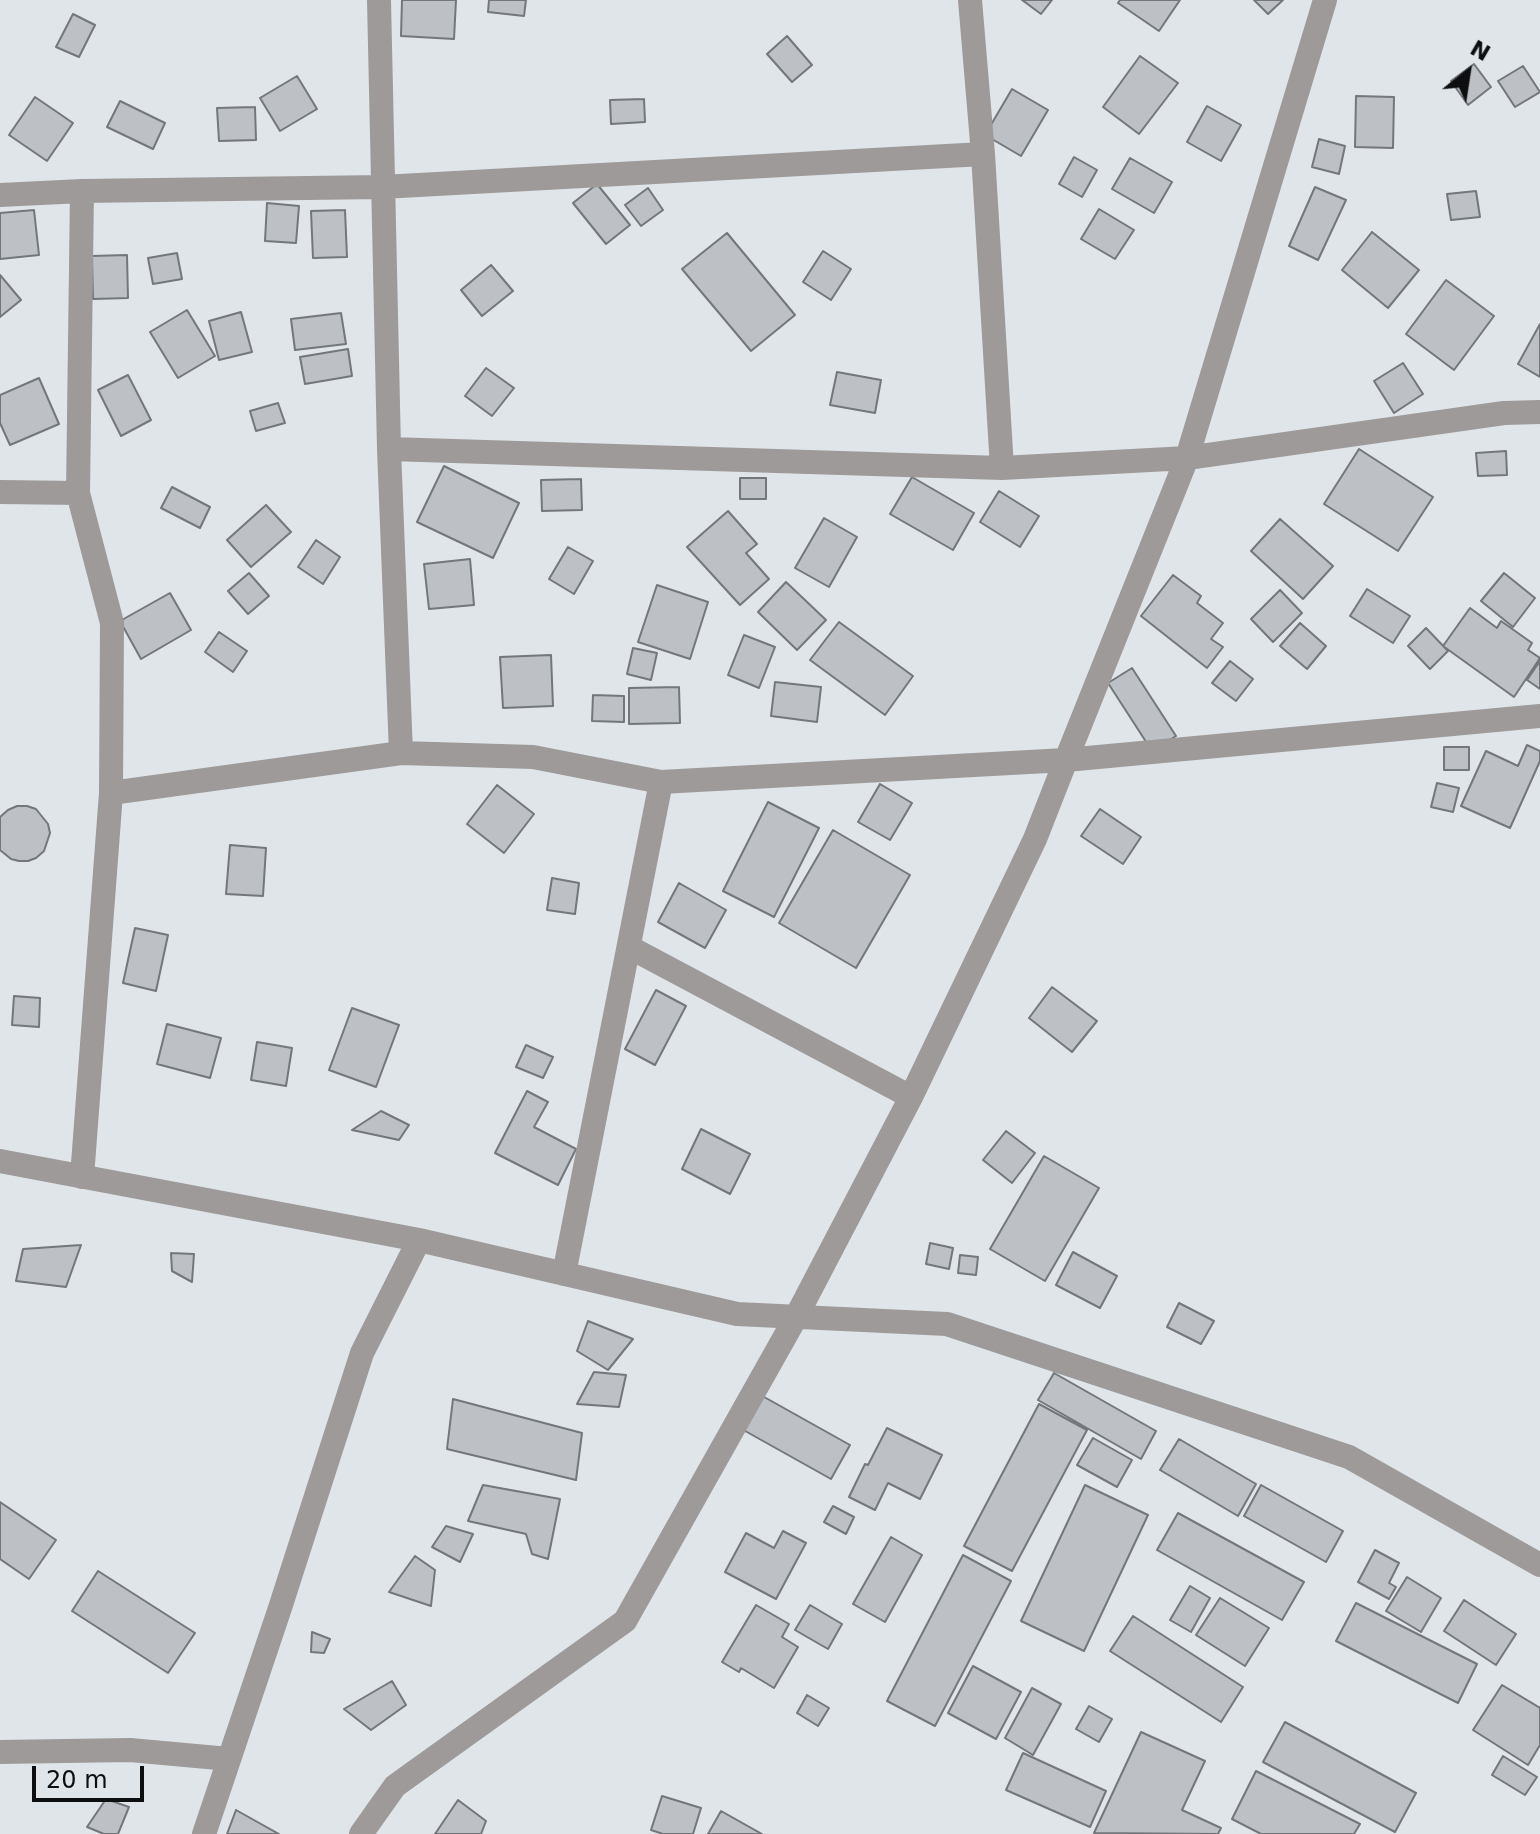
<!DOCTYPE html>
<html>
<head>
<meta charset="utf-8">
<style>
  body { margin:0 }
  #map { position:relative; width:1540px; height:1834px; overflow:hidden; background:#e0e5ea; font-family:"DejaVu Sans",sans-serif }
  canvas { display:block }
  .north { position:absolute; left:1428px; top:32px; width:80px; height:80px; -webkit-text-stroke:6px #e0e5ea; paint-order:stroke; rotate:30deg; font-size:22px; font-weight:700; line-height:32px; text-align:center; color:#0c0e0f }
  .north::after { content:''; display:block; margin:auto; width:28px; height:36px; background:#0c0e0f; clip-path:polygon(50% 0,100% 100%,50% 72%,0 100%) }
  .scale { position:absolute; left:32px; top:1766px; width:112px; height:36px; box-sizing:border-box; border:4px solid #0c0e0f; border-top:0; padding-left:10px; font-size:24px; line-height:28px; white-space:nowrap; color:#0c0e0f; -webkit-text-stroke:6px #e0e5ea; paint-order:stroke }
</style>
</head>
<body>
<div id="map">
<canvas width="1540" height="1834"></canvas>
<div class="north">N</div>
<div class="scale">20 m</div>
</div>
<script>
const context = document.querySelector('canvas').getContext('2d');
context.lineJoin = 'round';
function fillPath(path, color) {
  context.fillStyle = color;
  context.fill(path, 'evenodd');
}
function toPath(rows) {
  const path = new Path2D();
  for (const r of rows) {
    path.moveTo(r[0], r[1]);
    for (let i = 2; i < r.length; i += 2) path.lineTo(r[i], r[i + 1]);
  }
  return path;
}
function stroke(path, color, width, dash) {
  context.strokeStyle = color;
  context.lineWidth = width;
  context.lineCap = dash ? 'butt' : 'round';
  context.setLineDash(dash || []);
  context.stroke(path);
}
const building = toPath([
  [402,0,456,0,454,39,401,36,402,0],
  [489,0,526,0,524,16,488,12,489,0],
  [1022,0,1052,0,1041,14,1022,0],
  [1120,0,1180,0,1159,31,1118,3,1120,0],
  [1254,0,1283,0,1268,14,1254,0],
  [73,14,95,25,79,57,56,47,73,14],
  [787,36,812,65,792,82,767,54,787,36],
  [1140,56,1178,83,1139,134,1103,107,1140,56],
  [1474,64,1491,87,1468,105,1451,81,1474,64],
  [1523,66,1540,92,1515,107,1498,81,1523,66],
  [297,76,317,109,280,131,260,98,297,76],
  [1012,89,1048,110,1021,156,985,135,1012,89],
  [1356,96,1394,97,1393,148,1355,147,1356,96],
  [35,97,73,123,47,161,9,135,35,97],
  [644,99,645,122,611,124,610,100,644,99],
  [120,101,165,123,153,149,107,127,120,101],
  [1207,106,1241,125,1221,161,1187,142,1207,106],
  [255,107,256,140,219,141,217,108,255,107],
  [1319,139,1345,146,1339,174,1312,167,1319,139],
  [1074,157,1097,170,1082,197,1059,184,1074,157],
  [1130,158,1172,182,1154,213,1112,189,1130,158],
  [597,184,630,225,606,244,573,203,597,184],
  [1315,187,1346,200,1318,260,1289,246,1315,187],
  [648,188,663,210,641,226,625,205,648,188],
  [1476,191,1480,217,1451,220,1447,194,1476,191],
  [267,203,299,206,296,243,265,241,267,203],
  [1099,209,1134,230,1115,259,1081,239,1099,209],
  [34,210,39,255,0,259,0,213,34,210],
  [345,210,347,257,313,258,311,211,345,210],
  [1372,232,1419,270,1388,308,1342,270,1372,232],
  [727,233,795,315,751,351,682,269,727,233],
  [823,251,851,269,831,300,803,282,823,251],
  [177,253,182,279,153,284,148,258,177,253],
  [127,255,128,298,93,299,92,256,127,255],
  [491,265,513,291,482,316,461,290,491,265],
  [0,275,21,300,0,317,0,275],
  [1446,280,1494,316,1454,370,1406,334,1446,280],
  [187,310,215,356,178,378,150,332,187,310],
  [241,312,252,352,219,360,209,321,241,312],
  [341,313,346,344,295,350,291,319,341,313],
  [1540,324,1540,377,1518,364,1540,324],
  [348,349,352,376,305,384,300,357,348,349],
  [1403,363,1423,394,1394,413,1374,381,1403,363],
  [486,368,514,388,492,416,465,396,486,368],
  [837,372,881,380,875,413,830,405,837,372],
  [128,375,151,420,121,436,98,390,128,375],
  [39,378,59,424,10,445,0,423,0,395,39,378],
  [278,403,285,423,256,431,250,411,278,403],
  [1359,449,1433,497,1398,551,1324,504,1359,449],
  [1506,451,1507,475,1478,476,1476,453,1506,451],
  [444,466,519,503,493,558,417,522,444,466],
  [912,477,974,513,953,550,890,514,912,477],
  [740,478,766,478,766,499,740,499,740,478],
  [581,479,582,510,542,511,541,480,581,479],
  [172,487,210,507,200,528,161,508,172,487],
  [999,491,1039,516,1020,547,980,522,999,491],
  [266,505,291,532,251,567,227,540,266,505],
  [728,511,757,544,746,553,769,579,740,605,687,547,728,511],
  [824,518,857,537,829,587,795,568,824,518],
  [1280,519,1333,566,1303,599,1251,551,1280,519],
  [316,540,340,557,323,584,298,567,316,540],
  [568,547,593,561,574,594,549,579,568,547],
  [470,559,474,605,429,609,424,564,470,559],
  [249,573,269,596,248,614,228,591,249,573],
  [1504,573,1535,598,1513,627,1481,601,1504,573],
  [1173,575,1201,596,1197,603,1223,623,1211,639,1223,647,1207,668,1141,616,1173,575],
  [786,582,826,620,797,650,758,612,786,582],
  [657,585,708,602,690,659,638,642,657,585],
  [1367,589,1410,616,1393,643,1350,616,1367,589],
  [1280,590,1302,613,1273,642,1251,619,1280,590],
  [170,593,191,630,141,659,120,621,170,593],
  [1470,608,1497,628,1501,621,1532,643,1528,650,1540,658,1514,697,1443,646,1470,608],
  [839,622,913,676,885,715,810,660,839,622],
  [1300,623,1326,646,1307,669,1280,646,1300,623],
  [1426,628,1448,651,1430,669,1408,646,1426,628],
  [219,632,247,651,233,672,205,652,219,632],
  [744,635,775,647,759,688,728,675,744,635],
  [633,648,657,653,651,680,627,674,633,648],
  [551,655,553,706,503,708,500,657,551,655],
  [1230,661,1253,679,1236,701,1212,683,1230,661],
  [1540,661,1540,689,1527,680,1540,661],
  [1132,668,1176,736,1152,751,1108,683,1132,668],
  [775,682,821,687,817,722,771,716,775,682],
  [679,687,680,723,629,724,629,688,679,687],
  [593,695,624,696,624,722,592,721,593,695],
  [1527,745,1540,751,1540,761,1510,828,1461,806,1486,751,1518,766,1527,745],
  [1444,747,1469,747,1469,770,1444,770,1444,747],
  [1437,783,1459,788,1453,812,1431,807,1437,783],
  [880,784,912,803,890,840,858,822,880,784],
  [497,785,534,814,504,853,467,824,497,785],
  [768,802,819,828,774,917,723,891,768,802],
  [17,806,27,806,36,809,48,824,50,833,44,851,36,858,28,861,19,861,11,859,0,850,0,817,8,810,17,806],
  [1100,809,1141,837,1123,864,1081,836,1100,809],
  [833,830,910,875,856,968,779,923,833,830],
  [230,845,266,848,263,896,226,894,230,845],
  [552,878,579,883,575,914,547,910,552,878],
  [679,883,726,910,705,948,658,922,679,883],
  [135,928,168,935,156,991,123,983,135,928],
  [1052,987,1097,1021,1072,1052,1029,1018,1052,987],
  [656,990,686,1006,655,1065,625,1049,656,990],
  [14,996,40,998,39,1027,12,1025,14,996],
  [352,1008,399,1025,376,1087,329,1070,352,1008],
  [167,1024,221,1038,210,1078,157,1064,167,1024],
  [257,1042,292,1048,286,1086,251,1080,257,1042],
  [526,1045,553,1057,543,1078,516,1067,526,1045],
  [527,1091,548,1102,534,1127,576,1149,558,1185,495,1153,527,1091],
  [381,1111,409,1125,399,1140,352,1130,381,1111],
  [701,1129,750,1154,730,1194,682,1169,701,1129],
  [1006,1131,1035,1153,1012,1183,983,1160,1006,1131],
  [1044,1156,1099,1188,1045,1281,990,1249,1044,1156],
  [930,1243,953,1248,949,1269,926,1264,930,1243],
  [81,1245,66,1287,16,1281,23,1249,81,1245],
  [1073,1252,1117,1276,1100,1308,1056,1285,1073,1252],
  [171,1253,194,1254,192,1282,172,1271,171,1253],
  [960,1255,978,1257,976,1275,958,1273,960,1255],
  [1179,1303,1214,1321,1201,1344,1167,1327,1179,1303],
  [588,1321,633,1339,608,1370,577,1351,588,1321],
  [594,1372,626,1375,619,1407,577,1404,594,1372],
  [1054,1373,1156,1431,1141,1459,1038,1400,1054,1373],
  [757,1393,850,1445,831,1479,738,1427,757,1393],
  [453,1399,582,1433,576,1480,447,1449,453,1399],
  [1039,1404,1087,1430,1012,1571,964,1546,1039,1404],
  [887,1428,942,1455,920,1499,888,1483,875,1510,849,1497,865,1464,868,1465,887,1428],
  [1093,1438,1132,1460,1117,1487,1077,1465,1093,1438],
  [1179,1439,1256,1484,1238,1516,1160,1470,1179,1439],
  [483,1485,560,1499,548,1559,532,1554,526,1534,468,1521,483,1485],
  [1085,1485,1148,1515,1084,1651,1021,1621,1085,1485],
  [1261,1485,1343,1531,1326,1562,1244,1516,1261,1485],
  [0,1502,56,1540,29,1579,0,1559,0,1502],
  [833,1506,854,1517,846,1534,824,1522,833,1506],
  [1178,1513,1304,1582,1282,1620,1157,1550,1178,1513],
  [446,1526,473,1534,460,1562,432,1547,446,1526],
  [783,1531,806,1543,776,1599,725,1572,746,1533,774,1548,783,1531],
  [891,1537,922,1555,885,1622,853,1604,891,1537],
  [1375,1550,1399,1563,1389,1583,1396,1587,1389,1599,1358,1582,1375,1550],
  [963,1555,1011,1581,935,1726,887,1701,963,1555],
  [415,1556,435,1570,431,1606,389,1592,415,1556],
  [98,1571,195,1633,168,1673,72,1611,98,1571],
  [1407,1577,1441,1598,1421,1632,1386,1611,1407,1577],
  [1190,1586,1210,1598,1191,1632,1170,1620,1190,1586],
  [1220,1598,1269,1628,1245,1666,1196,1635,1220,1598],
  [1464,1600,1516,1634,1496,1665,1444,1631,1464,1600],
  [1356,1603,1477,1664,1458,1703,1336,1641,1356,1603],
  [756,1605,789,1624,782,1637,798,1647,774,1688,741,1668,739,1672,722,1662,756,1605],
  [810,1605,842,1624,828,1649,795,1630,810,1605],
  [1133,1616,1243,1687,1221,1722,1110,1651,1133,1616],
  [312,1632,330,1639,324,1653,311,1652,312,1632],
  [973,1666,1021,1692,996,1739,948,1713,973,1666],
  [392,1681,406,1705,371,1730,344,1709,392,1681],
  [1502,1685,1540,1708,1540,1745,1528,1765,1473,1730,1502,1685],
  [1032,1688,1061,1704,1033,1755,1005,1738,1032,1688],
  [807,1695,829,1708,818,1726,797,1713,807,1695],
  [1089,1706,1112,1719,1099,1742,1076,1729,1089,1706],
  [1285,1722,1416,1793,1395,1832,1263,1762,1285,1722],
  [1141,1732,1205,1761,1182,1810,1221,1828,1218,1834,1094,1833,1141,1732],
  [1023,1753,1106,1791,1090,1827,1006,1790,1023,1753],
  [1503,1756,1537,1777,1525,1795,1492,1775,1503,1756],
  [1256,1771,1360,1824,1354,1834,1261,1834,1232,1819,1256,1771],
  [662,1796,701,1808,693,1834,663,1834,651,1830,662,1796],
  [106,1799,129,1807,118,1834,104,1834,87,1827,106,1799],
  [458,1800,486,1821,481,1834,435,1834,458,1800],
  [236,1810,279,1834,227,1834,236,1810],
  [721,1811,762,1834,708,1834,721,1811]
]);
const minor = toPath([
  [379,0,389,449,401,753],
  [970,0,983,154,1002,468],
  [0,195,82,191,382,187,983,154],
  [389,449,1002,468,1187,458,1504,413,1540,412],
  [0,492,78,493],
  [111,793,401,753,533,757,661,782,1066,760,1540,716],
  [629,947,911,1097],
  [0,1161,419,1240,737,1314,947,1324,1349,1457,1540,1565],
  [82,1177,111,793,112,623,78,493,82,191],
  [564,1274,661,782],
  [0,1752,130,1750,229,1759],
  [204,1834,280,1608,362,1353,419,1240],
  [361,1834,395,1786,625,1621,796,1317,911,1097,1035,839,1066,760,1187,458,1325,0]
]);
fillPath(building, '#bdc1c6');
stroke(building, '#73777b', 2);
stroke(minor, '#9d9a99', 24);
</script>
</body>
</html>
